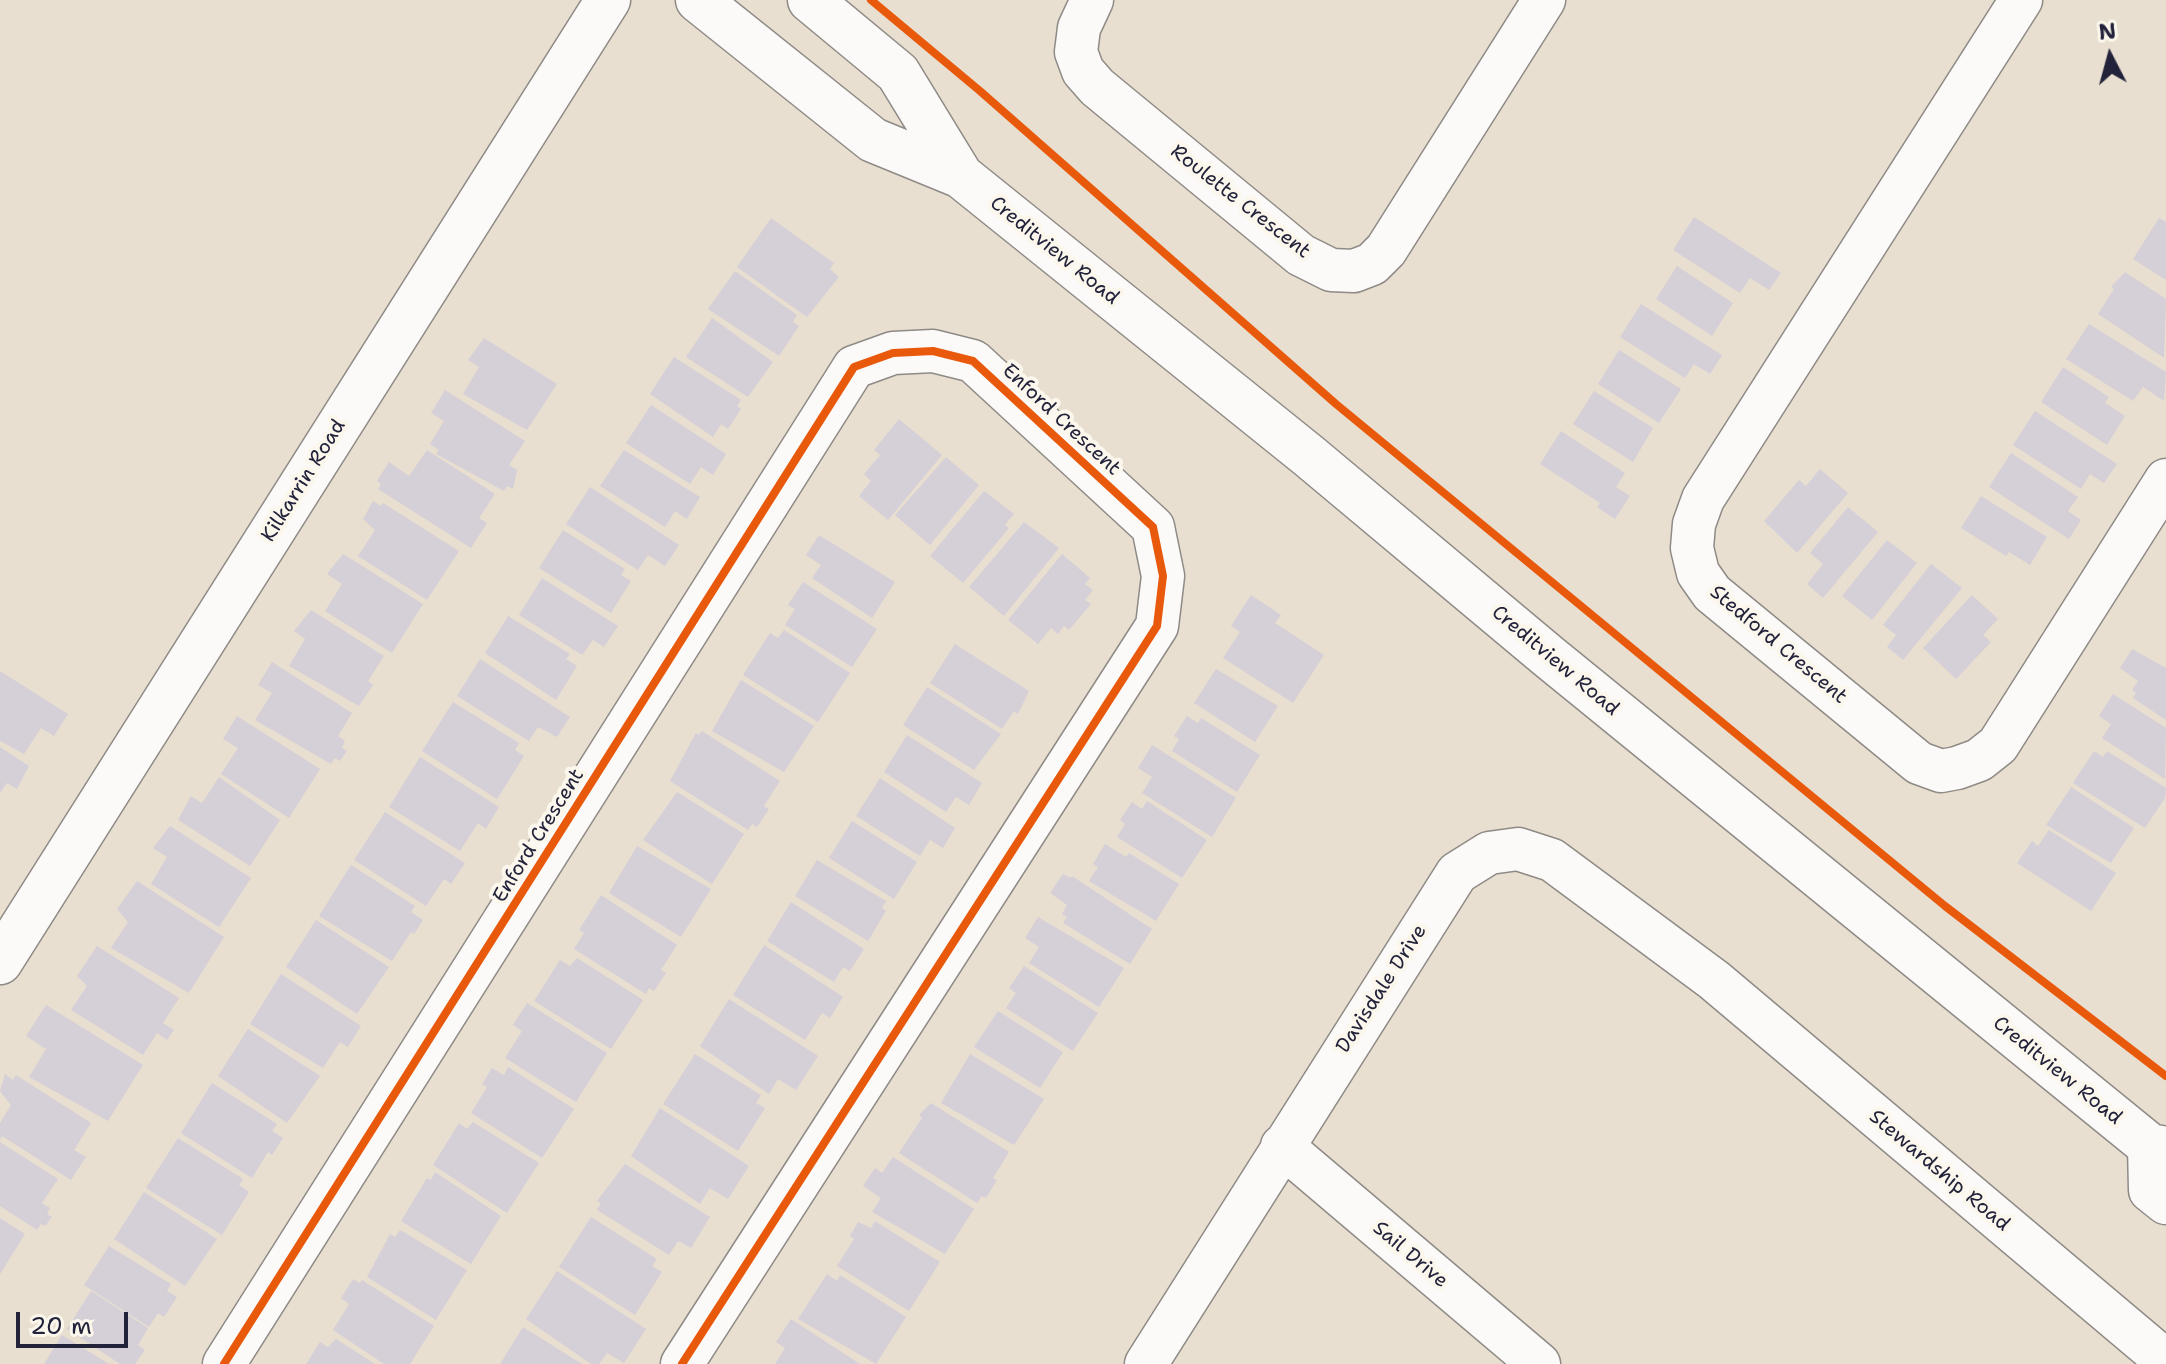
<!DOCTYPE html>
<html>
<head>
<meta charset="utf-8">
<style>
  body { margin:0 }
  #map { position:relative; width:2166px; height:1364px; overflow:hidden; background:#e8dfd0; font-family:"Shantell Sans",sans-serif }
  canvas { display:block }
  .north { position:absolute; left:2070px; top:16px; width:80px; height:80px; -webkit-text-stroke:6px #fbf7ec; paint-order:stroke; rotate:354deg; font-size:22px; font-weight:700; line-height:32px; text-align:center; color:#22223b }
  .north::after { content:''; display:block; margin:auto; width:28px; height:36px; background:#22223b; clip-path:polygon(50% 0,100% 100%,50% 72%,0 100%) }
  .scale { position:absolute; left:16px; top:1312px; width:112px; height:36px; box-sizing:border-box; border:4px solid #22223b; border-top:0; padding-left:10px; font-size:24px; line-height:28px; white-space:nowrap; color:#22223b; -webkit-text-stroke:6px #fbf7ec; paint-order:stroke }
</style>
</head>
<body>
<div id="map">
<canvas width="2166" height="1364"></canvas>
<div class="north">N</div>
<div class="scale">20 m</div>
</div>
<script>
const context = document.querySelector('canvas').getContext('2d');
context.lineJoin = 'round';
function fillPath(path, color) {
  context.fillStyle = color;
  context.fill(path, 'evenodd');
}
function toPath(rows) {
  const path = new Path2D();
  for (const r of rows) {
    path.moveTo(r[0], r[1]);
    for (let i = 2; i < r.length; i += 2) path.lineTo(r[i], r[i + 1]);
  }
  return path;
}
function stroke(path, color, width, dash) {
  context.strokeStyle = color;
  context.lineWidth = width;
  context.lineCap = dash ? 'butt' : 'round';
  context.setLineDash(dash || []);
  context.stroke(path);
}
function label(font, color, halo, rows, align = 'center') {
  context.font = font + ' "Shantell Sans",sans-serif';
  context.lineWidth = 8;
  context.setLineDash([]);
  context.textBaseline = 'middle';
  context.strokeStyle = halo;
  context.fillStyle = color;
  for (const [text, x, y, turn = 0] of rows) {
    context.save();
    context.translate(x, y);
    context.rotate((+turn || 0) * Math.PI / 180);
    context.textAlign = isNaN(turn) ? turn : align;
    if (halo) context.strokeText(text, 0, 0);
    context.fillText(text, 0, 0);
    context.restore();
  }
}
const building = toPath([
  [1694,217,1781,273,1769,290,1750,278,1740,293,1673,250],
  [771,218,834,263,830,269,839,277,807,317,737,267],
  [2159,218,2166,222,2166,280,2133,259],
  [1677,266,1733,303,1712,336,1656,299],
  [735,271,797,315,793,322,799,326,779,356,708,309],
  [2125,272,2166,299,2164,358,2098,314,2114,289,2111,287],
  [1641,304,1722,355,1710,374,1694,364,1685,378,1620,337],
  [712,318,773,362,748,397,686,357],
  [2089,324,2166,372,2164,401,2143,387,2133,401,2066,359],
  [484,338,557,384,527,430,463,394,479,367,468,360],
  [1619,350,1681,389,1659,423,1598,384],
  [674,357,741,400,737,406,741,409,728,429,721,424,713,437,650,394],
  [2063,367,2109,397,2105,403,2125,416,2107,445,2041,402],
  [445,390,525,441,509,465,517,470,513,489,507,486,504,491,436,454,439,450,430,444,444,421,431,413],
  [1594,391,1653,428,1633,462,1573,424],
  [651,405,726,454,713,475,701,467,690,484,626,443],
  [2035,411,2117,464,2104,483,2090,474,2081,489,2013,445],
  [899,419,942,455,888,520,859,496,871,481,864,474,880,455,874,450],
  [1561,431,1625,473,1616,487,1630,496,1615,519,1597,507,1600,503,1540,464],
  [427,450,495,494,479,518,487,523,471,548,378,489,381,484,377,481,389,462,409,476],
  [624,450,700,497,687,519,675,511,665,527,600,486],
  [2011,453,2078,497,2068,511,2081,520,2069,539,1989,487],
  [946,457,979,485,930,545,895,515],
  [1820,469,1848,493,1797,553,1764,521,1799,480,1806,486],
  [590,487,679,545,665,566,648,555,638,570,566,524],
  [984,491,1014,514,1005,525,1009,528,963,583,930,556],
  [1981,496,2047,537,2030,565,2009,552,2006,556,1961,528],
  [373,501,381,506,383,503,459,551,427,600,358,556,375,530,363,519],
  [1848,507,1878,532,1823,598,1807,584,1823,564,1810,553],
  [1024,522,1059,548,1004,616,969,587],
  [563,530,625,569,621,575,631,581,611,613,539,568],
  [819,535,895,582,872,618,812,578,821,565,806,555],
  [1887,540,1917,563,1872,620,1842,596],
  [343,554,423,604,392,653,325,611,342,584,327,574],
  [1062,554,1090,578,1085,584,1093,590,1085,600,1091,604,1069,630,1064,626,1058,634,1051,628,1038,644,1008,620],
  [1931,564,1962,588,1903,660,1887,647,1896,635,1883,625],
  [542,578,618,626,604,647,593,640,582,655,519,615],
  [803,582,877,629,852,667,785,625,795,609,788,605],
  [1251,595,1281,615,1275,623,1324,655,1293,703,1223,658,1240,632,1231,626],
  [1972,595,1998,619,1983,635,1991,642,1956,679,1923,648],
  [311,610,384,656,368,681,373,685,359,706,289,666,305,639,294,631],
  [508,616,570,654,566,659,577,666,556,700,485,653],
  [784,630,850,673,818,722,743,675,770,633,778,638],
  [955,644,1029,691,1018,714,1014,711,1002,729,930,683],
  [2132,649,2166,668,2166,720,2133,698,2136,693,2132,690,2138,681,2120,668],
  [480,659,570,717,557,737,538,727,529,741,457,696],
  [272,662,352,713,338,736,345,741,342,748,347,751,340,761,335,758,331,764,255,720,272,693,258,685],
  [1216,669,1278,706,1255,742,1194,703],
  [0,671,68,714,54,736,41,728,24,754,0,741],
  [741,680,814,726,784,772,712,731],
  [927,687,1001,734,974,770,903,725],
  [2113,694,2166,728,2165,779,2102,738,2111,724,2099,716],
  [453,702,519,743,515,750,524,756,497,799,422,751],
  [237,716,320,769,289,818,221,774,238,748,223,739],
  [1187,716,1198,723,1201,718,1260,755,1237,792,1172,751,1179,739,1174,736],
  [702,731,780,781,764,806,769,809,757,827,752,824,748,830,670,781,696,733,699,735],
  [907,735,982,783,969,805,956,797,946,812,884,772],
  [1152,745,1236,798,1212,837,1142,793,1152,777,1138,768],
  [0,747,29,766,17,789,7,783,0,793],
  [2094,751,2103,757,2107,751,2166,788,2165,798,2145,828,2073,783],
  [420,757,499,807,486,829,478,823,460,851,389,807],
  [219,777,280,820,250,866,178,820,191,796,202,803],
  [880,778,955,828,943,848,930,840,920,856,856,816],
  [2071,787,2134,828,2111,863,2046,825],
  [677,792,744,834,712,884,643,840],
  [1147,801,1207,840,1182,878,1117,837,1125,824,1120,820,1132,802,1142,809],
  [385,812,465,863,451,884,444,879,426,906,354,860],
  [852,821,917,862,894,899,829,858],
  [170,826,251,878,219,927,151,884,167,857,153,848],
  [2049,830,2116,873,2091,911,2017,863,2032,841,2038,846],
  [1105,844,1126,857,1129,853,1179,884,1156,921,1089,881,1098,867,1093,864],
  [637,846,711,889,681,937,609,893],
  [817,860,886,901,882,908,886,911,868,941,795,896],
  [351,865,415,906,411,912,423,920,414,934,411,932,392,961,319,916],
  [1063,874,1071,878,1072,876,1152,929,1130,964,1063,923,1067,917,1062,914,1067,905,1050,893],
  [137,881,224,937,189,993,111,948,128,922,117,909],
  [601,895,677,945,661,970,666,973,654,991,649,988,646,994,574,949,584,933,579,930],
  [791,902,864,949,850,971,843,967,834,982,767,941],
  [1038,917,1124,968,1099,1007,1029,963,1039,947,1025,938],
  [316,920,389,967,357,1014,286,967],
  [764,945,843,997,830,1018,822,1013,805,1040,733,995],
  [97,946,179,998,163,1023,174,1030,167,1040,157,1033,143,1055,71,1010,87,986,77,976],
  [577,958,643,1000,611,1049,534,1001,560,960,570,966],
  [1024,966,1098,1013,1073,1051,1006,1008,1016,993,1009,988],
  [281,974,361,1026,348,1047,340,1042,323,1068,250,1024],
  [729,999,818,1056,796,1090,778,1079,769,1094,700,1046],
  [527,1003,607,1053,576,1102,505,1058,522,1031,513,1025],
  [46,1005,143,1065,108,1121,29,1077,46,1049,26,1036],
  [998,1011,1063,1052,1040,1088,974,1047],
  [248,1029,320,1076,287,1123,218,1076],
  [695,1054,761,1095,756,1103,765,1108,738,1151,663,1104],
  [970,1054,1044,1099,1014,1145,941,1103],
  [508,1067,574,1109,542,1158,471,1113,487,1087,482,1084,492,1068,504,1075],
  [5,1074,13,1080,16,1075,91,1123,74,1150,86,1157,71,1180,2,1136,0,1140,0,1123,11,1105,0,1091],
  [212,1083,277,1124,272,1131,283,1138,272,1155,268,1152,252,1178,181,1133],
  [931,1103,1009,1152,993,1178,997,1180,986,1198,982,1196,977,1203,899,1153,922,1118,919,1115],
  [660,1108,749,1166,728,1199,710,1188,700,1204,631,1156],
  [473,1122,539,1163,507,1213,433,1165,459,1123,467,1129],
  [178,1138,243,1179,239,1185,249,1192,222,1235,146,1188],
  [0,1142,58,1179,42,1203,50,1208,47,1214,52,1217,45,1226,41,1224,37,1230,0,1206],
  [893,1157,974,1209,945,1254,872,1212,881,1198,863,1186,875,1168,882,1173],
  [625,1164,710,1217,691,1248,678,1241,669,1255,597,1210,601,1203,597,1201],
  [435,1172,501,1216,471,1264,401,1221,427,1178,431,1180],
  [144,1192,217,1239,185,1286,114,1239],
  [591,1217,657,1259,652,1266,662,1272,635,1315,559,1267],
  [0,1218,25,1234,0,1274],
  [875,1221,940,1262,909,1311,837,1266,854,1239,850,1236,858,1222,871,1228],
  [400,1230,467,1270,436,1320,367,1277,390,1234,395,1237],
  [109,1246,171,1284,167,1291,177,1297,164,1317,158,1313,149,1327,84,1285],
  [557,1271,646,1329,624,1363,607,1353,599,1364,591,1364,526,1319],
  [827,1274,837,1281,840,1275,906,1317,876,1364,798,1319],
  [353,1279,360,1283,362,1280,434,1326,410,1364,384,1364,333,1330,349,1304,341,1298],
  [91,1291,148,1328,138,1345,145,1350,135,1364,120,1364,67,1329],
  [791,1319,860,1364,775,1364,785,1348,776,1342],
  [523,1327,582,1364,500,1364],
  [62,1335,109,1364,44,1364],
  [336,1339,375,1364,306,1364,320,1342,328,1347]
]);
const minor = toPath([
  [1092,0,1079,28,1076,52,1083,71,1097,87,1301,255,1331,270,1354,271,1372,264,1386,250,1544,0],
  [2021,0,1703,499,1694,524,1692,548,1698,573,1712,593,1919,763,1941,771,1957,768,1979,760,1998,745,2166,480],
  [1282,1146,1539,1364],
  [224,1364,854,367,893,353,933,351,973,361,1153,527,1163,576,1157,626,682,1364],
  [1146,1364,1457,873,1489,853,1518,849,1552,860,1714,980,2166,1361]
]);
const tertiary = toPath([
  [0,962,608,0]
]);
const secondary = toPath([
  [698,0,873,140,961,176,1309,456,1548,656,2150,1146,2166,1149],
  [810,0,898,73,961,176],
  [2150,1146,2151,1190,2166,1202]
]);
const cycleway = toPath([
  [871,0,980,91,1336,404,1945,906,2166,1076],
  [224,1364,854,367,893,353,933,351,973,361,1153,527,1163,576,1157,626,682,1364]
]);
const streetNames = [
  ["Roulette Crescent",1240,202,38],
  ["Creditview Road",1054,251,39],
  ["Enford Crescent",1061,420,43],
  ["Kilkarrin Road",304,481,-58],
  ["Stedford Crescent",1778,645,40],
  ["Creditview Road",1555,661,40],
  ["Enford Crescent",539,836,-58],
  ["Davisdale Drive",1382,989,-57],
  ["Creditview Road",2057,1071,39],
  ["Stewardship Road",1939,1171,40],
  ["Sail Drive",1410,1255,40]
];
fillPath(building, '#d5cfd7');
stroke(minor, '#8e8a86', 45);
stroke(tertiary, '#8e8a86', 47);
stroke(secondary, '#8e8a86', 47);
stroke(minor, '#fcfaf8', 42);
stroke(tertiary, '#fcfaf8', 44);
stroke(secondary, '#fcfaf8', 44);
stroke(cycleway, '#e8590c', 8);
label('20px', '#22223b', '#fbf7ec', streetNames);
</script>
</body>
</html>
